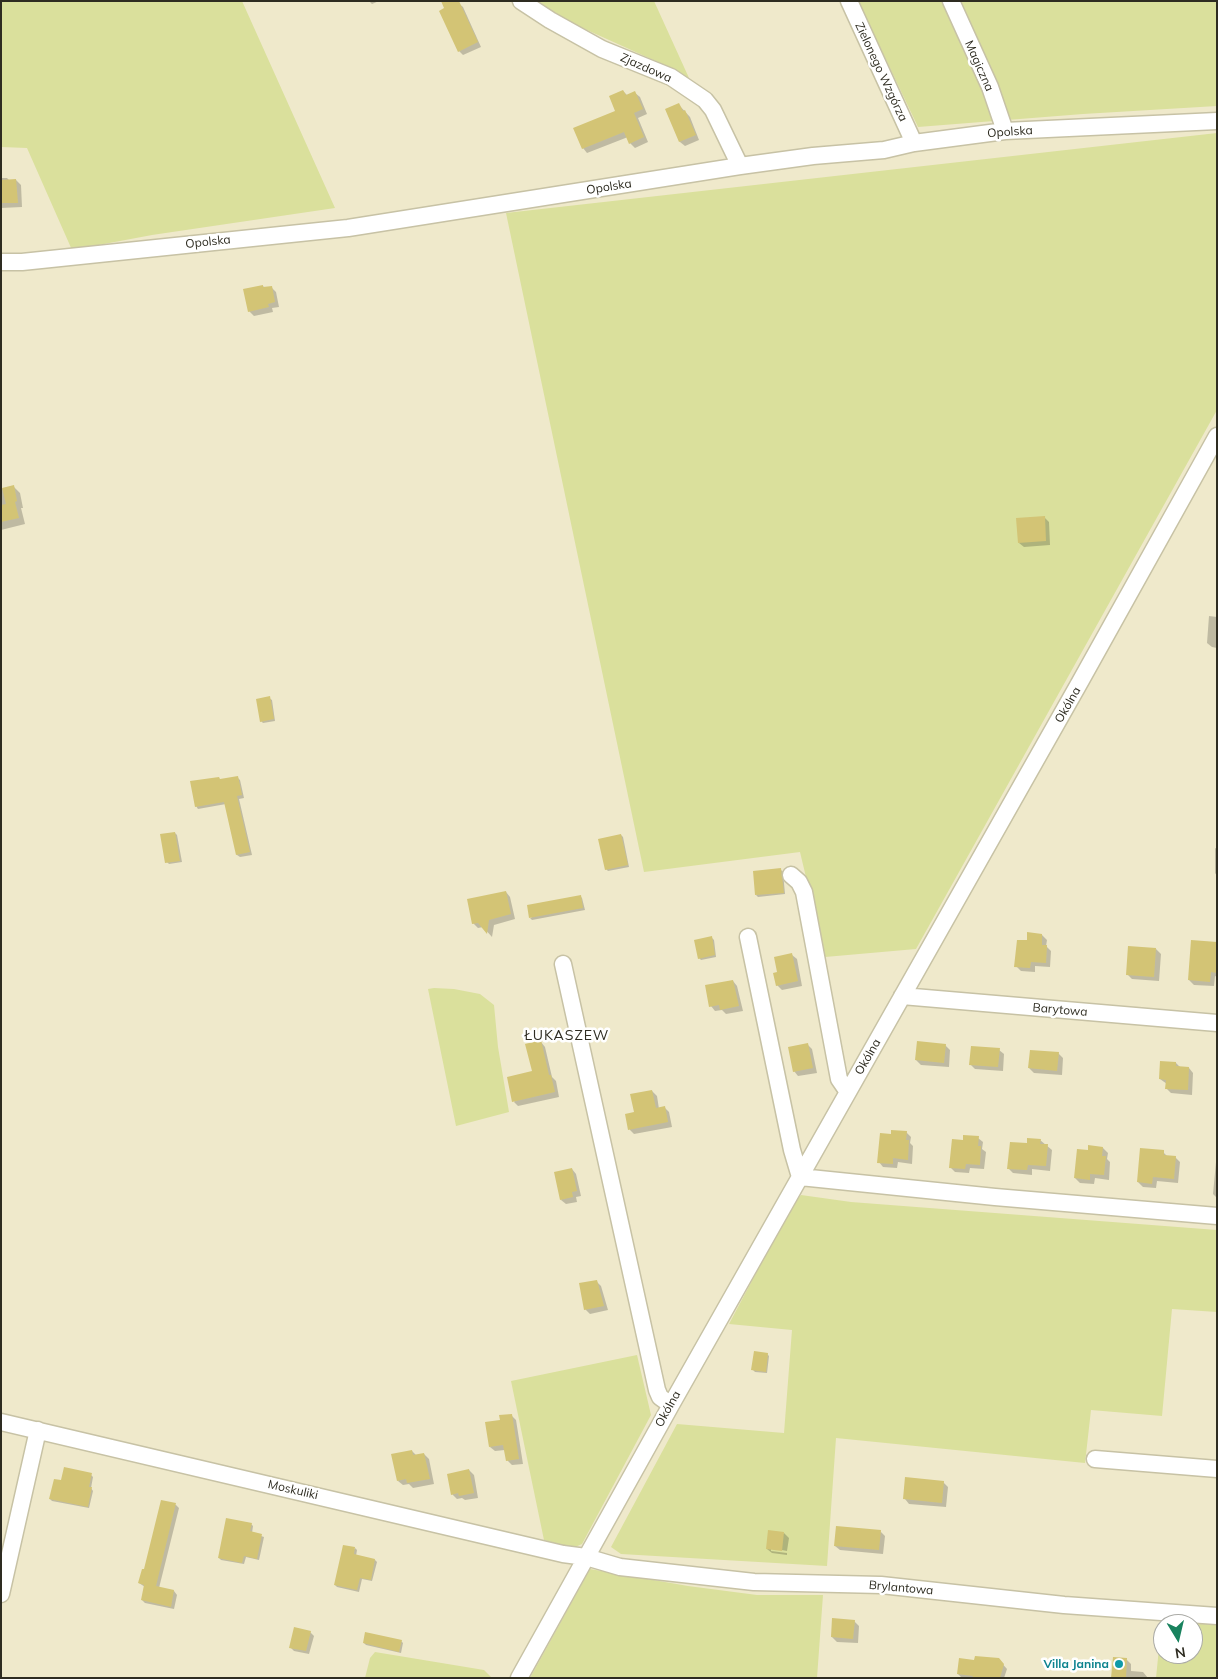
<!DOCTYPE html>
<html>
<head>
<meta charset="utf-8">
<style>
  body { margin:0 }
  #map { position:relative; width:1218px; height:1679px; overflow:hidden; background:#efe9cb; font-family:Mulish,sans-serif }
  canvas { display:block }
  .frame { position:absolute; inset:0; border:2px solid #2e2c21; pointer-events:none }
  .north { position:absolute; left:1153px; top:1614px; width:50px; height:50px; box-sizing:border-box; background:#fff; border:1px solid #ababa6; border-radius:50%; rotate:171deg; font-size:14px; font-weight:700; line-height:20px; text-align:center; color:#2e2c21 }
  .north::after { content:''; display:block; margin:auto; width:18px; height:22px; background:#19825e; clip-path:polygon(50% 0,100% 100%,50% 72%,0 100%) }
</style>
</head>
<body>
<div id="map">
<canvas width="1218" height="1679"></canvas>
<div class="frame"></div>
<div class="north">N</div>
</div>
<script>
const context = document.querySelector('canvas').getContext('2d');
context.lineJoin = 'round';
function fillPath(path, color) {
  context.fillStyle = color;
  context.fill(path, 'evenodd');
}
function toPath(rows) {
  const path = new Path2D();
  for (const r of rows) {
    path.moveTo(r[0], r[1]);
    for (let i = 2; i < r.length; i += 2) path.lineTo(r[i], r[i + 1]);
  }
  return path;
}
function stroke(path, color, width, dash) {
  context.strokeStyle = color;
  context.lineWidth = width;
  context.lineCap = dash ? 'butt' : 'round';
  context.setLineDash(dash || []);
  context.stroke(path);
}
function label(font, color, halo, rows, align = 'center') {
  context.font = font + ' Mulish,sans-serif';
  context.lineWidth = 5;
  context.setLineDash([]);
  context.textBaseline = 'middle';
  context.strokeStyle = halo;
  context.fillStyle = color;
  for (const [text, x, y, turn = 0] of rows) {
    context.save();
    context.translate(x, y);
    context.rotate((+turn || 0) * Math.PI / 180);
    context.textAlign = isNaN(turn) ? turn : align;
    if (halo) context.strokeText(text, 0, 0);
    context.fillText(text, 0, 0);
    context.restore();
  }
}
const green = toPath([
  [1,1,242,1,335,208,152,235,72,250,27,148,1,147],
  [536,1,654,1,689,78,671,68,567,21],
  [858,1,1217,1,1217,106,1083,114,918,127],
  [1217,133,1217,410,916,949,825,957,800,852,644,872,506,213],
  [434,988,454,989,480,994,494,1005,498,1047,509,1112,456,1126,428,989],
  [801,1195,851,1202,1217,1230,1217,1312,1172,1309,1162,1416,1091,1410,1085,1463,836,1438,827,1566,621,1554,611,1547,677,1424,784,1433,792,1330,729,1324,791,1207],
  [637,1355,651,1415,582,1544,573,1548,544,1540,511,1381],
  [590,1569,688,1586,757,1595,823,1595,817,1678,530,1678],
  [1163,1620,1217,1625,1217,1678,1156,1678,1161,1628],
  [1163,1624,1193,1624,1193,1654,1163,1654],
  [375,1652,484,1670,492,1678,365,1678,370,1658]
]);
const shadow = toPath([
  [369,1,379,1,372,4],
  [458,3,463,7,481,47,463,55,459,51],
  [623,91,628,96,635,93,640,97,647,114,638,118,648,142,635,148,630,143,628,137,587,153,583,148,617,112],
  [679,105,690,117,699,140,685,146,680,142,666,110],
  [1,178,7,178,10,181,16,180,21,185,22,207,1,208],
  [263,286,265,288,271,287,276,292,279,307,272,308,273,312,254,316,249,311],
  [13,486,20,493,23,508,21,508,25,524,1,530,1,489],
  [1044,517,1049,522,1050,545,1024,547,1019,543],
  [1209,616,1217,617,1217,648,1212,647,1207,643],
  [269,698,272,700,275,721,263,723,261,721],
  [237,777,240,780,244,798,239,799,252,855,240,857,237,855,226,804,198,809,196,806,221,780],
  [175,833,177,835,182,862,169,864,167,862],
  [621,835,623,837,629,867,608,871,606,869],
  [1215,848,1217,849,1217,876,1215,873],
  [781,870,783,872,785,894,758,897,756,895],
  [506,892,510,897,515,919,494,925,492,937,483,927,478,928,473,923],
  [580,896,582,898,585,910,532,920,530,918],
  [1042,935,1047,940,1046,946,1051,951,1050,967,1035,966,1035,972,1021,971,1016,966,1028,942],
  [712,938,714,940,716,957,701,960,699,958],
  [1217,943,1217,977,1215,976,1214,986,1194,985,1189,980],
  [1156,949,1161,954,1159,981,1132,979,1127,974],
  [792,955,797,959,802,986,782,990,777,985,779,973],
  [733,981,737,986,743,1011,726,1014,722,1010,715,1011,711,1006],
  [541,1042,545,1047,552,1077,556,1081,559,1097,518,1106,514,1102,533,1072],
  [807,1044,812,1049,817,1073,798,1076,794,1071],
  [945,1045,950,1050,949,1067,921,1065,916,1060],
  [999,1050,1004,1054,1003,1071,975,1069,970,1064],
  [1058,1053,1063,1058,1062,1075,1034,1073,1029,1068],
  [1176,1063,1181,1068,1189,1068,1193,1073,1192,1095,1171,1093,1166,1088,1167,1084,1160,1079],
  [652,1091,657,1096,659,1109,665,1108,669,1112,672,1127,634,1134,630,1130,627,1115,635,1113],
  [906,1132,911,1137,910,1143,913,1146,912,1164,898,1162,897,1168,883,1167,879,1162,892,1135],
  [978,1138,983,1142,982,1149,986,1152,984,1169,970,1168,969,1173,955,1172,951,1168,964,1141],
  [1040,1140,1052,1150,1050,1171,1032,1169,1032,1175,1013,1173,1008,1168,1028,1144],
  [1103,1148,1108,1153,1107,1159,1110,1162,1109,1180,1095,1178,1094,1184,1080,1183,1075,1178,1089,1151],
  [1163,1152,1168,1157,1175,1157,1180,1162,1178,1183,1157,1181,1156,1188,1143,1187,1138,1182],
  [1216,1162,1217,1162,1217,1198,1213,1194],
  [572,1169,576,1174,581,1196,576,1197,577,1202,566,1204,561,1200],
  [596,1281,601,1286,608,1310,590,1314,585,1309],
  [767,1354,769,1356,767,1373,755,1372,753,1370],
  [511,1415,516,1420,523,1464,512,1465,507,1460,505,1450,495,1451,490,1447,501,1421],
  [412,1451,417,1456,424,1454,429,1459,434,1484,413,1488,409,1484,403,1485,398,1481],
  [469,1470,474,1475,478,1498,465,1500,462,1498,457,1499,452,1494],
  [91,1475,93,1477,91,1488,93,1491,89,1508,52,1501,50,1499,62,1482],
  [943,1482,948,1487,946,1507,909,1504,905,1499],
  [162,1501,176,1505,179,1508,159,1588,174,1591,177,1595,174,1609,145,1603,142,1600,145,1587,139,1583,145,1570],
  [251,1524,253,1526,252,1533,264,1537,259,1560,246,1557,244,1564,221,1560,219,1558],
  [880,1531,885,1536,883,1554,840,1550,835,1546],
  [784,1533,789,1538,787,1551,771,1548,771,1551,787,1553,787,1555,772,1553,767,1549],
  [355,1548,357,1550,356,1556,375,1560,377,1562,372,1581,362,1579,359,1592,337,1587,335,1585],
  [854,1621,859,1626,858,1643,837,1642,832,1637],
  [310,1632,314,1636,309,1654,294,1651,290,1647],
  [401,1641,403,1643,401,1653,366,1645,364,1643],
  [1126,1659,1131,1664,1131,1671,1143,1672,1148,1678,1112,1678],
  [999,1660,1007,1669,1004,1678,962,1678,958,1674,975,1661]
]);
const building = toPath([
  [441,1,459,1,478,42,458,52,439,11,444,8],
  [623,90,626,95,635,91,643,109,634,113,644,137,629,144,624,132,582,149,573,128,615,111,609,96],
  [679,103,683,111,685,110,696,135,679,142,665,109],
  [16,179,18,203,1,203,1,180],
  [263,285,263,287,272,286,275,302,268,304,269,307,248,312,243,289],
  [14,485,17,501,15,502,19,518,1,522,1,505,6,504,2,488],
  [1045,516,1046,541,1018,543,1016,518],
  [270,696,274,719,260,722,256,699],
  [238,776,242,795,237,796,250,852,236,855,224,802,195,807,190,781,219,777,220,779],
  [175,832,180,861,165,863,160,834],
  [621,834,628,865,605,870,598,839],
  [781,868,784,893,755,895,753,871],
  [506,891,511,914,489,920,487,934,478,923,472,924,467,899],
  [581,895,583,908,529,918,527,905],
  [1027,932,1042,934,1042,945,1047,945,1046,963,1031,962,1030,968,1014,967,1017,940,1027,940],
  [712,936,715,955,698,959,694,940],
  [1191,940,1217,942,1217,973,1211,972,1210,982,1188,980],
  [1128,946,1156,948,1154,977,1126,975],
  [792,953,798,981,776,986,773,973,777,972,774,957],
  [733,980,739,1006,720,1010,719,1005,709,1007,705,985],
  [541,1040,549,1075,551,1075,555,1092,512,1102,507,1077,532,1071,525,1044],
  [917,1041,946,1044,944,1063,915,1060],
  [808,1043,813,1068,793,1072,788,1047],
  [971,1046,1000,1048,998,1067,969,1065],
  [1030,1050,1059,1052,1057,1071,1028,1068],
  [1160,1061,1176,1062,1176,1066,1189,1067,1188,1090,1165,1089,1166,1080,1159,1079],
  [652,1090,656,1108,665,1106,668,1122,628,1130,625,1114,634,1112,630,1094],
  [891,1130,907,1131,906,1140,909,1140,908,1160,893,1158,893,1164,877,1163,880,1133,891,1134],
  [963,1135,979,1136,978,1146,981,1146,980,1165,966,1164,965,1169,949,1168,952,1139,963,1140],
  [1027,1138,1041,1139,1040,1144,1048,1144,1046,1166,1028,1165,1027,1170,1007,1169,1010,1142,1027,1143],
  [1088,1145,1103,1147,1102,1156,1106,1156,1104,1175,1090,1174,1090,1180,1074,1178,1077,1149,1088,1150],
  [1140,1148,1164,1150,1164,1155,1176,1156,1174,1179,1153,1177,1152,1184,1137,1182],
  [572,1168,577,1191,572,1192,573,1197,560,1200,554,1172],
  [597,1280,604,1306,584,1310,579,1283],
  [754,1351,768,1353,766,1372,751,1370],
  [512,1414,519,1459,506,1461,503,1445,489,1447,485,1422,500,1420,499,1415],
  [412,1450,413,1455,424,1453,430,1479,407,1483,406,1479,397,1481,391,1454],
  [64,1467,92,1473,89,1487,92,1487,88,1507,49,1499,54,1479,61,1480],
  [469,1469,474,1493,459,1496,458,1493,451,1495,447,1474],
  [905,1477,944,1481,942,1503,903,1499],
  [161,1500,176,1503,156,1586,174,1590,171,1607,141,1600,144,1585,138,1583,142,1569,144,1569],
  [226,1518,252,1523,250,1531,262,1534,257,1559,244,1556,242,1563,218,1558],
  [836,1526,881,1530,879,1550,834,1546],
  [768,1530,784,1532,782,1551,766,1549],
  [343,1545,355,1547,354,1554,375,1559,371,1580,360,1578,357,1590,334,1585],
  [832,1618,855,1620,853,1639,831,1637],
  [294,1627,311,1631,306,1651,289,1648],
  [365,1632,402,1640,399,1652,363,1643],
  [975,1656,999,1658,1004,1664,1000,1678,972,1678,973,1676,957,1674,959,1658,974,1660],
  [1113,1657,1127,1658,1126,1678,1111,1678]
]);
const minor = toPath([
  [521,1,550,20,602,49,671,77,705,100,713,110,740,166],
  [849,1,914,143],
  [951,1,990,87,1005,131],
  [1,262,22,262,348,228,740,166,813,156,884,150,914,143,1005,131,1217,121],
  [791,875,799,882,804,892,839,1079,848,1092],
  [748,937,792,1150,800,1177,995,1197,1217,1216],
  [563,964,657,1390,660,1397,671,1405],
  [902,996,1217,1023],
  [1,1422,563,1554,586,1557,620,1567,754,1582,881,1585,1064,1605,1217,1616],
  [1095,1459,1217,1469],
  [1,1594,38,1430],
  [519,1678,671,1405,1080,682,1217,436]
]);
const markers = [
  [1119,1664,5,"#0f9aa8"]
];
const streetNames = [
  ["Magiczna",979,66,66],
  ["Zjazdowa",646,68,24],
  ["Zielonego Wzgórza",881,72,65],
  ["Opolska",1010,132,-4],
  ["Opolska",609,187,-9],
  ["Opolska",208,242,-6],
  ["Okólna",1068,705,-60],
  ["Barytowa",1060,1010,5],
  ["Okólna",868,1057,-60],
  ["Okólna",668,1409,-61],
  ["Moskuliki",293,1490,13],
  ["Brylantowa",901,1588,5]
];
const cultureNames = [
  ["Villa Janina",1109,1664]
];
const neighbourhoodNames = [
  ["ŁUKASZEW",567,1036]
];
fillPath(green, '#dae09c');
fillPath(shadow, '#0003');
fillPath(building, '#d3c475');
stroke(minor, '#c7c2a5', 19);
stroke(minor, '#fff', 16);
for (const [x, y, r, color] of markers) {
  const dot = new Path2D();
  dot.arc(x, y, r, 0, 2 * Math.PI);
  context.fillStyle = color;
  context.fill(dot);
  stroke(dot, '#fff', 2);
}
label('12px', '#2e2c21', '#fff', streetNames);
label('bold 12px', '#0d838f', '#fff', cultureNames, 'right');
context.letterSpacing = '1px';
label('14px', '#2e2c21', '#fff', neighbourhoodNames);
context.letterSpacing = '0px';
</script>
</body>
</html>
